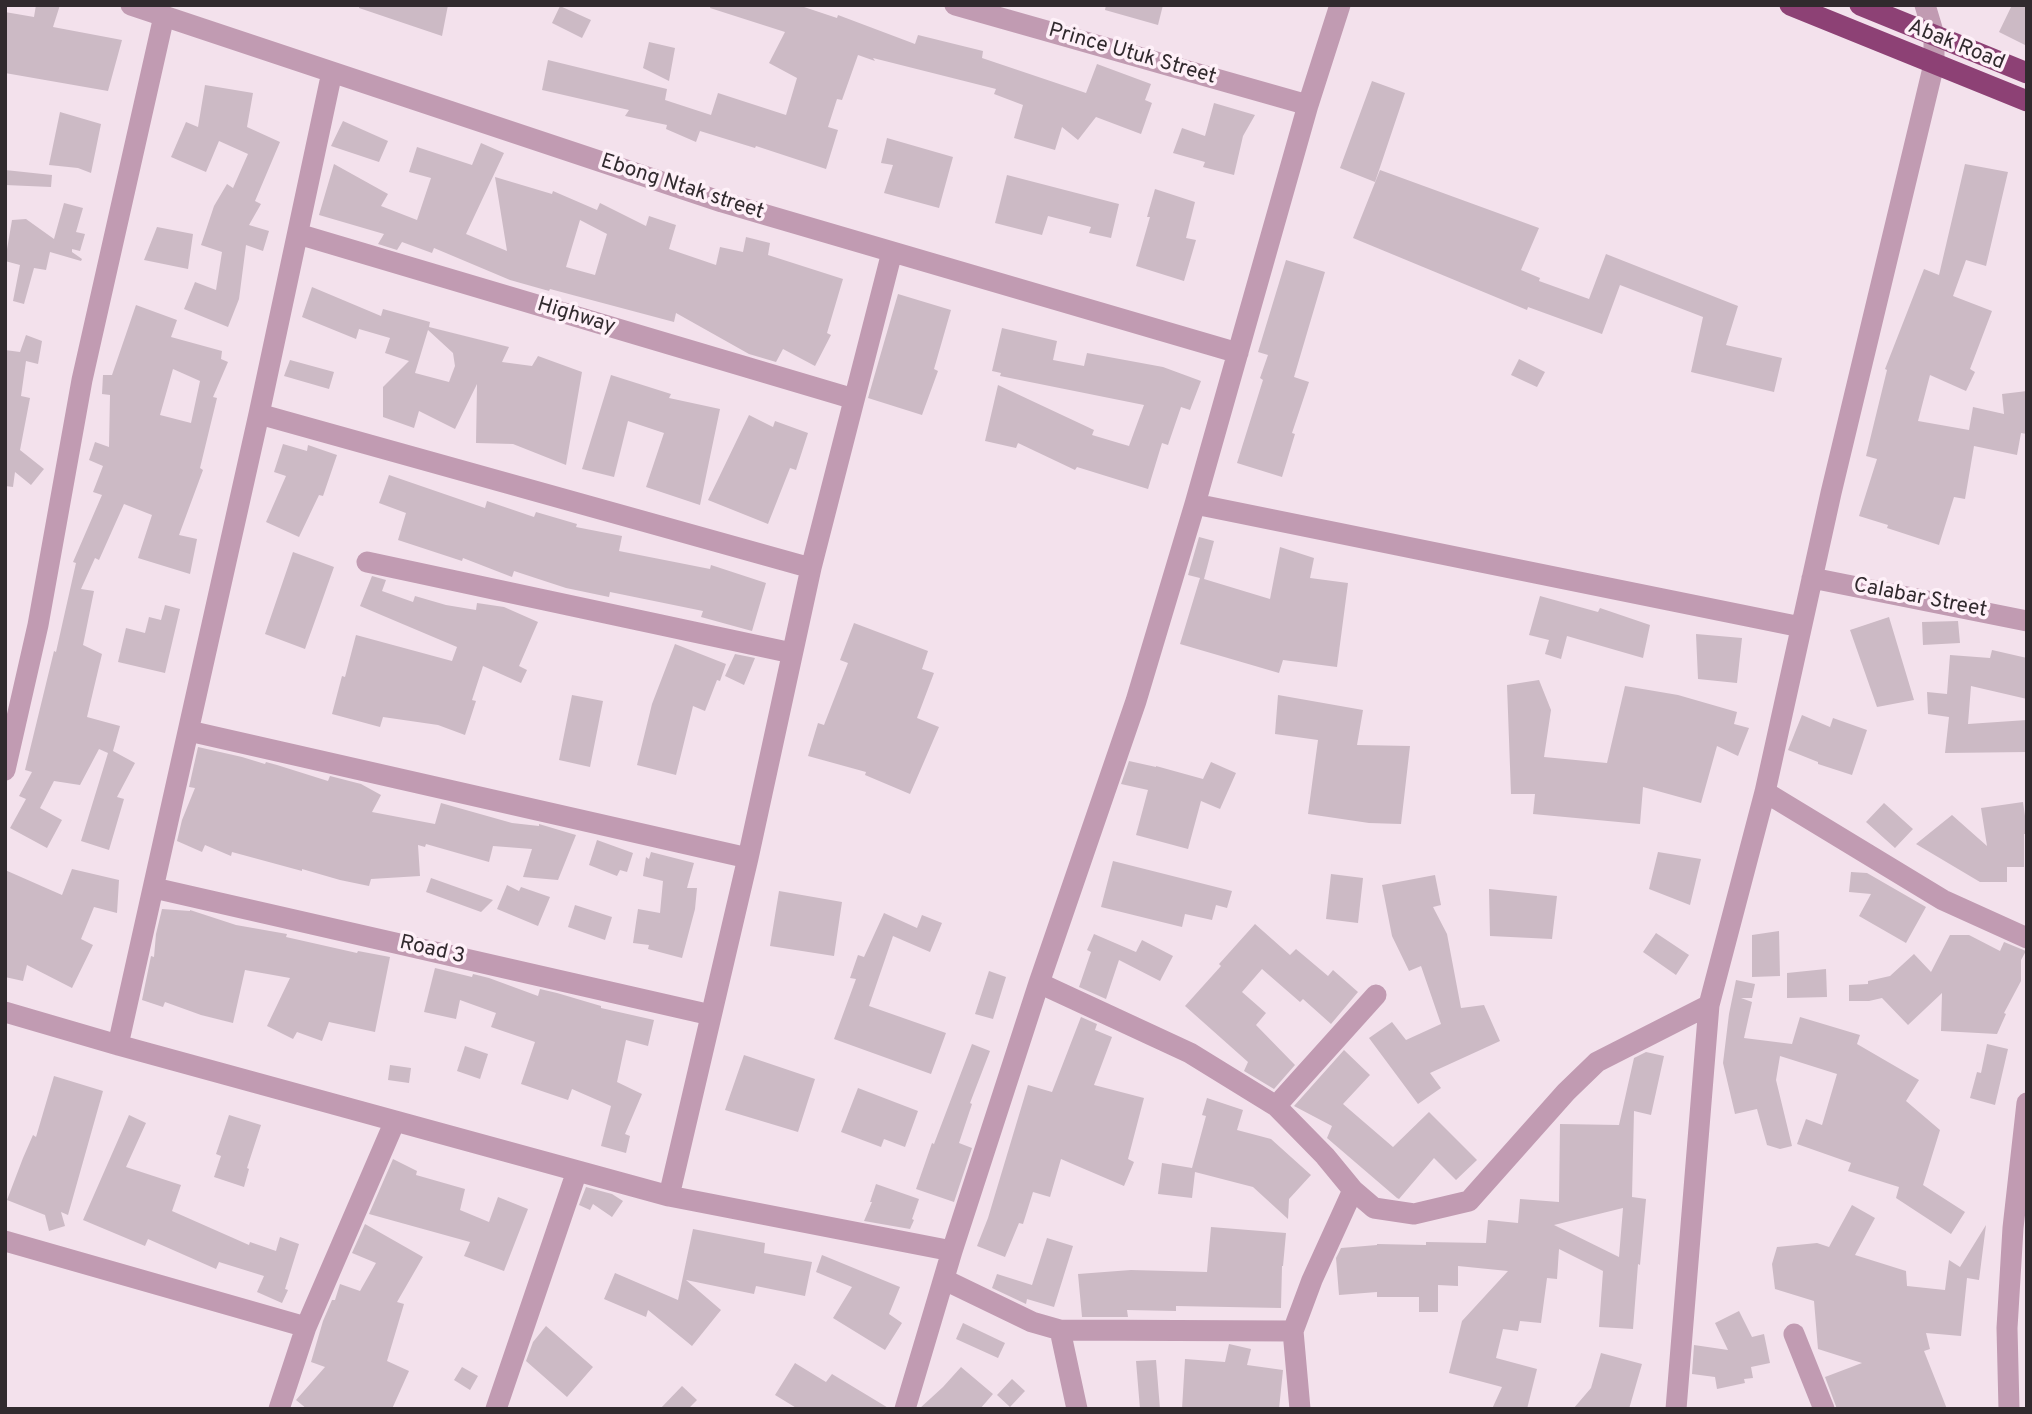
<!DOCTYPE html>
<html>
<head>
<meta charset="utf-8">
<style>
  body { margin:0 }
  #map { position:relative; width:2032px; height:1414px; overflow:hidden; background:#f3e1ec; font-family:Overpass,sans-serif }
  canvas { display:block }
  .frame { position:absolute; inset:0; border:7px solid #312a2e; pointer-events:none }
</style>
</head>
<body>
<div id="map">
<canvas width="2032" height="1414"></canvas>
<div class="frame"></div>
</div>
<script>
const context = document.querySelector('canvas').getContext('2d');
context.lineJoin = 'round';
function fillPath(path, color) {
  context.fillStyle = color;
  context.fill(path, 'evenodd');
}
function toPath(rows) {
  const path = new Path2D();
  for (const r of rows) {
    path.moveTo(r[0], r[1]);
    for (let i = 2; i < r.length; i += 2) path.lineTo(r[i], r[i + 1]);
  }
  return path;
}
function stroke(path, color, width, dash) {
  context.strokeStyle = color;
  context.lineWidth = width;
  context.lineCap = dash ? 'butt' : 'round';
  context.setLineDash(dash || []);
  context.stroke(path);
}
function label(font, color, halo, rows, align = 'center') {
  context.font = font + ' Overpass,sans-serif';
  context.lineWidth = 7;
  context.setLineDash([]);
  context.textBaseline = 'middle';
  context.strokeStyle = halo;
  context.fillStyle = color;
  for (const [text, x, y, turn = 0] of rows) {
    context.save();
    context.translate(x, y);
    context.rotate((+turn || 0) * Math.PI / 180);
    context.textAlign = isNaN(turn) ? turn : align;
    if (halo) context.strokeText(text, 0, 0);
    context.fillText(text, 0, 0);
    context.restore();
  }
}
const building = toPath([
  [36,5,60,5,53,27,122,40,108,91,5,73,5,12,34,17],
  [359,5,448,5,442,36,359,8],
  [711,5,798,5,837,18,838,15,915,44,918,35,983,51,982,58,1086,93,1097,64,1151,84,1145,100,1152,103,1141,134,1096,117,1078,140,1062,127,1055,150,1014,138,1023,105,994,94,996,89,873,58,875,61,858,55,842,100,837,99,828,127,838,130,826,169,756,146,755,148,700,131,696,142,666,129,667,125,625,116,629,110,542,90,548,60,667,89,665,100,711,115,718,93,786,115,797,78,769,63,785,32,710,8],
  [1106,5,1163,5,1158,25,1105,10],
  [2012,5,2027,5,2027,46,1999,32],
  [560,6,591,20,582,38,552,23],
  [649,42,675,48,669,81,643,68],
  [1372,81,1405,93,1375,182,1340,168],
  [205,85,253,93,247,127,280,142,255,201,261,204,249,225,269,231,263,251,246,245,239,299,228,327,184,309,195,282,216,290,222,252,201,245,214,206,227,184,233,188,248,154,219,141,206,172,171,157,186,122,198,127],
  [1214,103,1255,115,1243,136,1234,175,1203,167,1205,162,1173,153,1182,128,1205,136],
  [60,112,101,124,91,173,78,168,49,165],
  [343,121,388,141,379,162,331,146],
  [887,138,953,157,939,208,884,193,893,165,881,163],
  [481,143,504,153,466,234,507,251,495,177,552,194,553,191,597,210,600,203,646,226,649,216,676,225,669,249,716,265,720,247,743,252,746,237,770,243,768,255,843,279,827,333,831,335,815,366,783,349,776,362,749,354,676,313,674,322,550,289,549,291,510,280,434,248,432,253,402,242,397,250,378,244,384,234,319,215,334,164,388,194,381,206,417,220,431,178,409,172,417,147,472,165],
  [580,220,607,234,595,275,566,267],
  [1965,164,2008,172,1986,266,1966,260,1953,296,1992,311,1970,369,1975,372,1966,391,1930,375,1918,421,1969,430,1973,407,2004,414,2002,394,2027,391,2027,434,2021,433,2017,455,1974,446,1965,499,1954,497,1939,545,1887,528,1888,525,1859,516,1877,459,1866,456,1887,370,1885,369,1924,269,1939,275],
  [5,170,52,175,51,187,5,185],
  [1380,170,1539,228,1521,270,1540,278,1539,281,1589,299,1606,254,1738,306,1726,345,1782,358,1774,392,1691,372,1703,317,1620,285,1602,334,1528,307,1527,310,1353,238],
  [1007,175,1119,204,1111,238,1089,233,1091,227,1048,216,1042,235,995,223],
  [1155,189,1195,202,1186,238,1196,240,1184,281,1136,266,1150,217,1147,217],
  [64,203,83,208,76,232,85,234,80,251,72,249,72,252,82,259,81,261,50,252,46,270,34,268,24,304,13,301,20,265,5,261,12,220,26,219,54,239],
  [157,227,193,234,188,269,144,260],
  [1286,260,1325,272,1294,377,1309,382,1292,433,1295,434,1282,477,1237,463,1263,380,1260,378,1268,355,1258,352],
  [312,287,381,316,383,309,430,322,429,327,509,347,502,362,532,366,538,356,582,372,566,465,513,444,476,443,477,384,455,429,419,411,414,428,383,417,383,387,409,361,385,353,390,338,359,329,356,339,302,317],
  [428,330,453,353,455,366,449,382,415,373],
  [898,294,951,310,934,369,938,371,922,415,868,398],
  [136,305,177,320,171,337,222,351,221,359,228,362,213,397,217,398,200,468,203,470,179,535,197,539,190,574,138,558,152,515,124,504,99,560,95,558,81,589,94,591,83,645,102,654,87,717,120,726,113,751,135,763,117,797,124,799,109,850,81,841,108,753,99,749,80,785,54,781,40,808,62,820,47,848,10,828,26,799,19,796,32,772,25,770,54,651,56,652,76,563,73,562,102,495,93,492,103,466,89,460,95,442,109,447,110,395,102,394,103,375,112,375],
  [173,369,200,381,191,423,160,415],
  [1002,328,1057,341,1053,360,1084,366,1087,353,1163,367,1201,381,1190,410,1181,407,1168,445,1162,443,1148,489,1077,467,1075,470,1018,443,1016,448,985,441,998,385,1094,430,1092,435,1129,446,1144,405,1000,376,1001,373,992,371],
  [26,335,42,341,38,364,26,361,21,396,30,398,20,450,44,469,31,485,15,472,13,487,5,486,5,350,20,352],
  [1519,359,1545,372,1537,387,1511,375],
  [290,360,334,372,329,389,284,376],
  [611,375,671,394,669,398,720,409,700,505,646,487,664,433,628,421,614,477,582,469],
  [749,415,773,427,775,421,808,433,796,470,790,468,768,524,708,500],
  [283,444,307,451,308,445,337,455,323,496,319,495,299,537,266,522,286,476,274,472],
  [389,475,485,508,487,501,534,517,536,512,577,524,576,527,622,536,619,551,710,569,711,565,766,583,752,631,701,617,703,611,610,592,609,597,566,588,514,571,512,577,463,558,462,561,398,540,406,513,379,503],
  [1199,537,1214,541,1204,579,1270,599,1280,547,1314,558,1310,578,1348,583,1337,667,1283,660,1279,673,1180,644,1200,578,1188,575],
  [293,552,334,567,305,649,265,634],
  [372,576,386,580,382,591,413,602,415,596,446,605,476,610,477,603,504,607,538,622,519,666,527,670,521,683,483,666,472,700,476,701,465,735,438,725,383,717,380,727,332,714,342,676,345,677,356,635,452,661,457,647,360,606],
  [1540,596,1598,612,1600,608,1650,625,1643,658,1567,636,1561,659,1545,654,1549,640,1529,635],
  [165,605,180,609,165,673,118,662,126,628,145,633,149,617,161,620],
  [1889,617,1914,700,1877,707,1850,630],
  [1958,621,1960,643,1923,645,1922,622],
  [854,623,928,651,922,669,934,673,917,718,939,727,910,794,865,775,866,772,808,756,818,723,824,725,848,663,840,660],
  [1696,634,1742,638,1737,683,1698,679],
  [675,644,726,664,720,681,717,680,705,711,693,706,676,775,637,765,652,704],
  [1992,650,2027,658,2027,699,1971,686,1968,724,2027,720,2027,752,1945,753,1949,717,1928,714,1927,692,1947,694,1950,655,1990,658],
  [735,654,755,658,744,685,725,676],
  [1539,680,1551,710,1544,757,1607,763,1625,686,1678,695,1737,712,1734,724,1749,728,1738,756,1717,746,1701,803,1643,787,1640,824,1533,814,1535,794,1511,794,1507,685],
  [572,695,603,701,590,767,559,760],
  [1278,695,1363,710,1357,745,1410,746,1401,824,1369,823,1308,814,1318,740,1275,734],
  [1802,715,1830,727,1833,718,1867,730,1852,775,1818,764,1818,762,1788,750],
  [198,747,242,757,265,764,266,762,277,765,328,781,330,776,361,784,381,795,372,812,435,824,441,803,512,823,539,826,539,824,576,835,558,880,523,877,532,849,493,846,489,862,426,844,425,847,418,845,420,876,371,879,369,886,340,880,302,869,302,871,232,852,231,856,205,845,202,852,177,841,182,820,195,788,189,787],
  [1129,761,1156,767,1156,766,1203,779,1211,762,1236,773,1220,809,1201,801,1188,849,1136,835,1148,790,1121,784],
  [2023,802,2027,830,2027,834,2024,834,2024,867,2007,867,2007,882,1980,882,1916,844,1952,815,1987,846,1981,808],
  [1884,803,1913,829,1895,848,1866,822],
  [597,840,633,853,627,872,620,870,617,876,589,865],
  [651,852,694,863,687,888,697,888,695,909,682,958,648,949,649,945,633,943,638,909,660,913,663,881,643,876,646,857,649,859],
  [1658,852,1701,859,1690,905,1649,889],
  [1113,861,1232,891,1227,908,1216,905,1212,920,1185,914,1182,927,1101,907],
  [72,869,119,880,117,913,94,907,81,939,93,945,72,988,27,965,23,981,5,977,5,870,62,895],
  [1851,872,1867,873,1926,907,1906,943,1859,916,1871,894,1849,892],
  [1331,874,1363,878,1358,923,1326,919],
  [1435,875,1441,905,1433,907,1447,934,1461,1008,1484,1005,1500,1041,1430,1073,1441,1088,1418,1104,1369,1038,1392,1022,1406,1040,1441,1024,1421,966,1409,971,1392,936,1382,885],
  [431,878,493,900,481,912,426,892],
  [507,885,519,891,521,887,550,897,538,926,497,909],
  [1489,889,1557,896,1552,939,1490,936],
  [779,891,842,902,834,956,770,946],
  [575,905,612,917,605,940,568,927],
  [162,909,190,911,190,910,236,925,287,934,286,937,357,953,358,951,390,957,375,1032,329,1022,322,1041,297,1032,293,1039,267,1026,290,978,245,970,233,1023,201,1015,165,1002,163,1007,142,1000,151,956,154,957,156,934],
  [884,913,917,928,922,915,942,923,930,952,893,936,869,1006,946,1033,931,1074,834,1039,856,979,850,978,858,955,864,957],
  [1255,924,1290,955,1296,949,1328,976,1333,970,1358,992,1331,1024,1303,999,1300,1002,1262,969,1242,992,1266,1013,1256,1025,1295,1065,1274,1089,1244,1071,1248,1062,1185,1006,1221,966,1219,964],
  [1779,931,1780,976,1752,977,1752,935],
  [1656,933,1689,955,1676,975,1643,952],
  [1094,934,1136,952,1142,940,1173,956,1160,981,1119,960,1106,999,1079,987,1091,952,1087,950],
  [1950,935,1969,935,2000,951,2004,942,2026,951,2021,960,2021,981,2004,1013,2006,1014,1997,1034,1941,1031,1942,993,1908,1025,1882,998,1869,1001,1849,1001,1849,985,1868,984,1868,981,1890,976,1914,954,1931,972],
  [435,968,472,977,473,974,489,978,538,996,540,989,557,993,601,1006,601,1008,654,1020,648,1046,626,1040,617,1082,642,1094,625,1134,630,1136,626,1153,601,1146,611,1106,572,1089,568,1100,521,1084,535,1042,491,1027,496,1013,460,1000,456,1019,424,1012],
  [1826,969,1827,997,1787,998,1787,973],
  [989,971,1006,977,993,1019,975,1014],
  [1736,980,1755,984,1752,998,1741,998,1752,1002,1744,1038,1792,1044,1800,1017,1860,1035,1857,1044,1919,1080,1906,1101,1940,1130,1923,1185,1965,1212,1951,1234,1896,1198,1899,1187,1848,1171,1851,1163,1797,1144,1806,1119,1822,1125,1837,1074,1780,1056,1776,1080,1792,1146,1780,1149,1767,1145,1757,1109,1735,1114,1723,1063,1729,1014],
  [1081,1017,1097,1024,1095,1030,1112,1037,1094,1085,1144,1098,1128,1159,1134,1162,1124,1186,1061,1159,1050,1197,1033,1192,1023,1224,1019,1223,1005,1257,977,1246,988,1218,1028,1085,1052,1092],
  [972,1044,990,1051,970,1103,972,1104,959,1143,972,1148,954,1202,916,1189,932,1143,934,1144],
  [1987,1044,2008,1049,1995,1105,1970,1098,1977,1072,1981,1073],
  [465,1046,488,1054,480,1079,457,1071],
  [1344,1050,1370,1075,1343,1104,1393,1147,1429,1112,1477,1160,1456,1180,1434,1158,1399,1199,1397,1198,1327,1138,1332,1126,1294,1106],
  [1646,1052,1664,1056,1651,1115,1634,1111,1632,1197,1646,1199,1640,1265,1638,1264,1633,1329,1599,1327,1603,1271,1559,1249,1557,1279,1547,1278,1541,1323,1520,1321,1518,1331,1503,1329,1496,1358,1537,1369,1527,1409,1492,1409,1502,1387,1449,1373,1462,1321,1508,1271,1458,1266,1458,1286,1438,1285,1438,1312,1419,1312,1419,1297,1377,1297,1377,1292,1339,1295,1336,1258,1341,1248,1377,1245,1377,1244,1426,1245,1426,1242,1486,1243,1488,1220,1518,1223,1520,1199,1559,1202,1560,1124,1619,1125,1634,1058],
  [1623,1208,1619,1257,1554,1225],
  [744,1055,815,1079,798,1132,725,1110],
  [390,1065,411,1068,409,1083,388,1080],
  [54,1076,103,1091,68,1215,61,1212,65,1226,49,1231,45,1215,7,1200,23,1158,33,1135,36,1137],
  [858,1088,918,1111,905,1147,884,1139,881,1147,841,1132],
  [1207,1098,1243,1110,1237,1130,1271,1139,1311,1175,1289,1199,1288,1219,1253,1187,1195,1172,1192,1198,1158,1194,1162,1163,1192,1168,1206,1116,1202,1115],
  [129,1115,146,1123,126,1167,181,1185,172,1211,249,1245,250,1242,276,1251,280,1237,299,1244,285,1289,288,1290,282,1303,257,1292,264,1276,219,1262,216,1269,148,1239,145,1246,83,1220],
  [229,1115,261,1125,247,1168,249,1169,244,1187,214,1177,221,1156,216,1154],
  [393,1159,417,1171,416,1175,465,1189,460,1210,489,1222,498,1197,528,1209,504,1271,464,1256,470,1242,369,1214],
  [876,1184,919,1199,912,1219,914,1220,910,1229,864,1221,872,1202,870,1202],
  [586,1187,612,1194,623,1201,612,1217,593,1204,590,1210,579,1205],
  [1852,1205,1875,1218,1855,1255,1906,1271,1907,1286,1945,1290,1949,1260,1960,1267,1986,1225,1979,1280,1967,1278,1961,1336,1926,1333,1930,1349,1924,1351,1947,1409,1837,1409,1825,1377,1862,1363,1818,1349,1814,1301,1775,1289,1772,1264,1777,1247,1817,1243,1829,1247],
  [365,1224,423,1257,397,1302,404,1304,387,1361,409,1371,392,1409,307,1409,296,1400,325,1367,311,1362,323,1321,332,1300,335,1300,340,1284,360,1291,376,1263,352,1253],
  [1211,1227,1286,1233,1283,1266,1282,1266,1281,1308,1176,1306,1176,1311,1127,1310,1128,1317,1082,1317,1078,1274,1131,1270,1207,1272],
  [693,1229,765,1243,764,1253,812,1262,805,1296,756,1286,754,1294,686,1280,721,1310,692,1346,648,1310,646,1317,604,1299,615,1273,678,1300],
  [1047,1238,1073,1246,1054,1307,1027,1299,1026,1304,992,1288,997,1274,1032,1285],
  [822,1255,900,1287,889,1314,902,1323,885,1350,833,1318,852,1287,816,1272],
  [1739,1311,1752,1337,1764,1334,1770,1363,1751,1367,1753,1378,1744,1379,1745,1383,1717,1389,1715,1377,1692,1374,1694,1345,1728,1350,1715,1323],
  [963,1323,1005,1343,998,1358,956,1339],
  [546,1326,593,1367,567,1397,526,1361,533,1342],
  [1229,1344,1251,1349,1247,1365,1283,1370,1279,1409,1182,1409,1185,1359,1225,1362],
  [1601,1353,1642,1364,1629,1409,1573,1409,1591,1388],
  [1156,1360,1160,1409,1140,1409,1136,1361],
  [795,1363,826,1382,832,1374,890,1409,798,1409,775,1395],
  [462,1367,478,1376,470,1390,454,1380],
  [961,1367,993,1394,980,1409,919,1409,943,1387],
  [1012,1379,1025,1391,1010,1407,997,1395],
  [682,1386,697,1400,688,1409,660,1409]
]);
const minor = toPath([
  [131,5,722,202,1238,353],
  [955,5,1308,105],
  [298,234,854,399],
  [259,414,811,568],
  [1195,504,1801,627],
  [367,562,792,653],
  [1812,578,2027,621],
  [189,731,748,858],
  [5,770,38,625,82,380,164,16],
  [1765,792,1943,900,2027,938],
  [154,888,711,1015],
  [1039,983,1190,1053,1276,1106,1325,1156,1353,1190,1374,1208,1414,1214,1469,1201,1566,1092,1597,1062,1709,1005],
  [5,1012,118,1045,669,1196,952,1251],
  [118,1045,259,414,332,72],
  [1276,1106,1376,995],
  [669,1196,748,858,811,568,892,252],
  [5,1241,306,1327],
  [945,1280,1032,1322,1060,1330,1293,1331],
  [1060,1330,1077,1409],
  [1794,1334,1824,1409],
  [279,1409,306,1327,395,1121],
  [496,1409,577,1171],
  [905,1409,952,1251,1039,983,1136,701,1195,504,1308,105,1340,5],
  [1300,1409,1293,1331,1312,1280,1353,1190],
  [1676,1409,1709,1005,1765,792,1831,493,1934,64,1934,35,1925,5],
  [2009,1409,2007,1328,2013,1228,2027,1103]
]);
const highway = toPath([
  [1790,5,2027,101],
  [1860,5,2027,73]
]);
const streetNames = [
  ["Abak Road",1956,46,22],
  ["Prince Utuk Street",1132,55,16],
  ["Ebong Ntak street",682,188,18],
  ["Highway",576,317,17],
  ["Calabar Street",1920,599,11],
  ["Road 3",432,951,13]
];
fillPath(building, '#ccbac5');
stroke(minor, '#c19bb2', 21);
stroke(highway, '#8d4175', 21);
label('21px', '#312a2e', '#fef0f8', streetNames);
</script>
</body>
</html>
